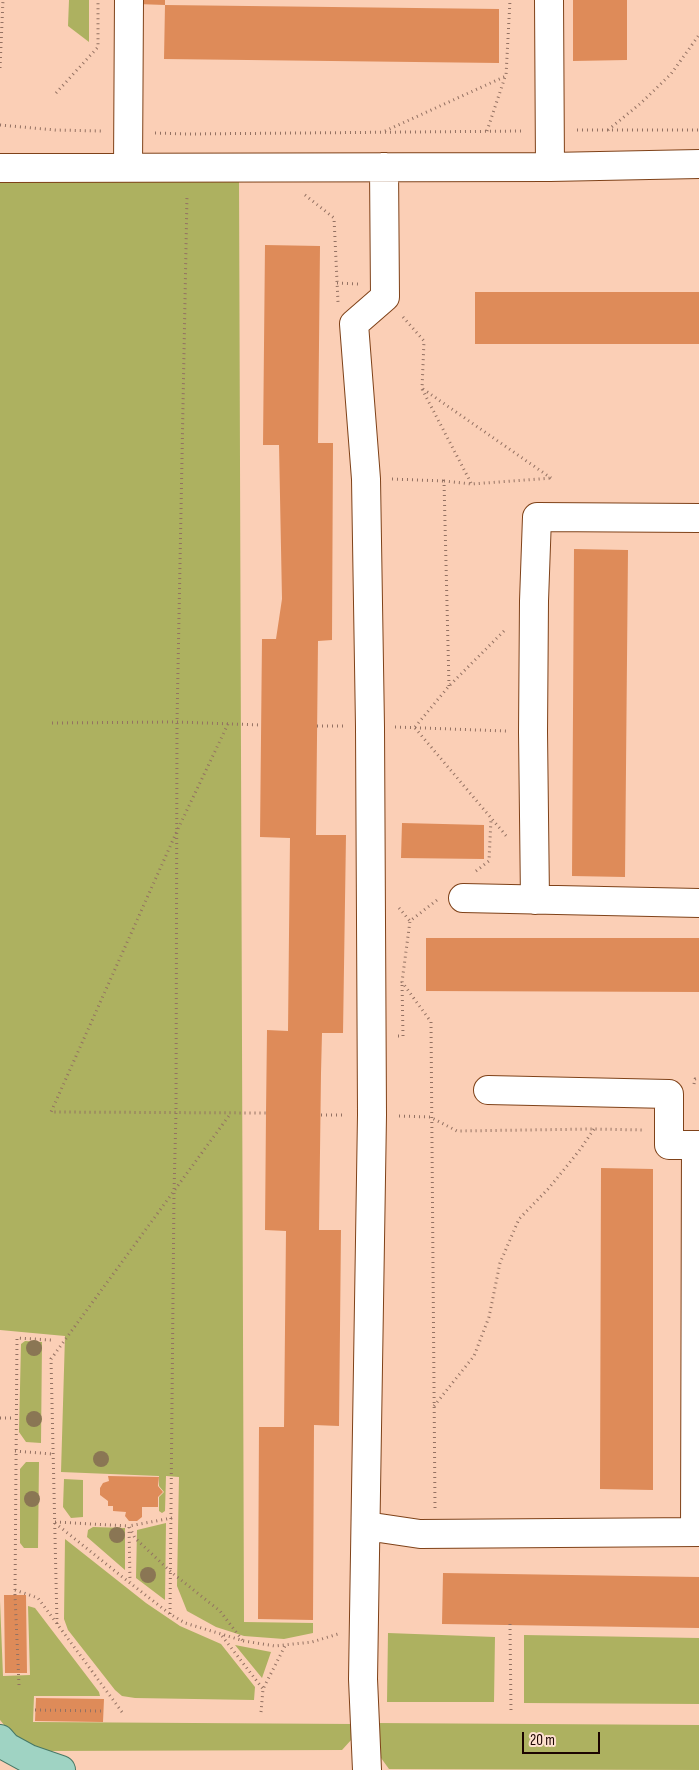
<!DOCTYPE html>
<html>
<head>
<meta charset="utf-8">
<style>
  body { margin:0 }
  #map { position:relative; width:699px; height:1770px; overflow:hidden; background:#fbcfb6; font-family:"Sofia Sans Condensed",sans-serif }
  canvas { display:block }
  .scale { position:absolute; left:522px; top:1732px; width:78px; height:22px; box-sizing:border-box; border:2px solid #1b0400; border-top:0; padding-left:6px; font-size:15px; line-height:18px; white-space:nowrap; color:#1b0400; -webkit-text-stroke:4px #fde0cf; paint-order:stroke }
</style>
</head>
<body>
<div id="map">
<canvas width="699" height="1770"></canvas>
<div class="scale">20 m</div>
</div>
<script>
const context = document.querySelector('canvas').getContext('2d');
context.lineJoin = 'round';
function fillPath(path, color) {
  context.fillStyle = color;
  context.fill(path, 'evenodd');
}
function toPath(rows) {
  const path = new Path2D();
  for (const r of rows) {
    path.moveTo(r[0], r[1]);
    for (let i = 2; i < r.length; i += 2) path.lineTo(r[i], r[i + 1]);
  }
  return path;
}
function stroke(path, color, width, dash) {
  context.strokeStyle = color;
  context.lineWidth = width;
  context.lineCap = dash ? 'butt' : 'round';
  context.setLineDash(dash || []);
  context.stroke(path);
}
const green = toPath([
  [69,0,89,0,89,42,68,26],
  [239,174,244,1622,313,1623,313,1633,284,1639,244,1636,216,1627,187,1611,177,1586,179,1477,166,1476,165,1511,162,1513,159,1511,159,1497,164,1492,159,1486,159,1476,61,1472,65,1336,0,1330,0,175],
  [25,1341,42,1342,41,1443,26,1442,19,1432,21,1344],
  [26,1462,39,1462,38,1548,24,1548,20,1543,20,1469],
  [64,1479,83,1480,83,1517,71,1518,63,1507],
  [166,1523,165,1600,136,1578,137,1530],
  [93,1527,125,1528,125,1570,87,1537,88,1530],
  [65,1539,146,1603,180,1626,221,1644,255,1687,254,1700,135,1698,122,1696,115,1690,68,1630,64,1619],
  [0,1601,3,1676,30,1675,28,1606,35,1608,99,1692,100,1696,34,1696,33,1722,353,1724,352,1739,342,1750,45,1751,35,1749,15,1738,0,1720],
  [388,1633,495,1637,494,1702,387,1702],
  [524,1635,699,1638,699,1704,524,1703],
  [235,1645,271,1652,262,1678],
  [374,1723,699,1725,699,1770,389,1769,381,1758,376,1746]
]);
const building = toPath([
  [137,0,165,0,165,5,137,4],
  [573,0,627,0,627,60,573,61],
  [165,5,499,9,499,63,164,59],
  [265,245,320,246,318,443,333,443,332,640,318,641,316,835,346,835,343,1033,322,1033,321,1073,319,1230,341,1230,339,1426,314,1425,313,1620,258,1619,259,1427,284,1427,286,1231,265,1230,266,1113,267,1030,288,1031,290,838,260,837,262,639,276,639,282,599,279,445,263,445],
  [475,292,699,292,699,344,475,344],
  [574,549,628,550,625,877,572,876],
  [402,823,484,825,484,859,401,858],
  [426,938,699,938,699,992,426,991],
  [601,1168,653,1169,653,1490,600,1489],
  [108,1476,159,1477,158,1486,163,1492,158,1497,158,1507,142,1507,142,1517,137,1521,129,1521,125,1516,126,1512,113,1511,113,1506,108,1506,108,1501,100,1495,100,1488,103,1483,109,1481],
  [443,1573,699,1577,699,1628,442,1624],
  [4,1595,26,1595,27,1673,5,1673],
  [36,1698,104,1699,103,1722,35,1721]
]);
const path = toPath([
  [0,68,3,0],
  [56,93,98,47,98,0],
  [0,125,55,130,101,131],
  [577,130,699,130],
  [608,130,641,103,671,74,699,35],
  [385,131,506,76,510,0],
  [487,131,505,77],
  [155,133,187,134,523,131],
  [305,195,334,218,338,302],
  [337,283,359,284],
  [403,317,424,341,422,389,471,483],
  [423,389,551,478],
  [392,479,444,481],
  [449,686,444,481,472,484,552,478],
  [52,723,177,722,261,725],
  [228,724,177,831,51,1112,266,1113],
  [317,726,344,726],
  [395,727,506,731],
  [415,727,449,686,506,629],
  [415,728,508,838],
  [476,871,489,861,491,819],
  [399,908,410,921],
  [398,1036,403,1036,402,982],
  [694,1084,695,1079,699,1078],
  [321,1115,345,1115],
  [399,1116,430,1117,457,1131,594,1129,644,1130],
  [434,1406,474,1356,489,1317,500,1263,519,1219,549,1188,579,1151,594,1129],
  [0,1418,15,1418],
  [15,1451,52,1454],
  [435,1508,431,1022,402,982,410,921,437,900],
  [172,1518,129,1526,135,1538,171,1572,220,1611,243,1641],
  [55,1522,129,1526,130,1582],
  [55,1523,130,1583,170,1614,185,1623,244,1641,275,1646,312,1642,338,1634],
  [15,1590,38,1598,122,1712],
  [170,1614,174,1193,176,1112,177,722,187,195],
  [57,1624,51,1359,231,1113],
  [510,1624,511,1713],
  [222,1636,263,1689],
  [19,1685,15,1595,17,1338,51,1340],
  [35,1710,103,1711],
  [261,1712,263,1689,285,1646]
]);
const minor = toPath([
  [549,0,550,167],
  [0,168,550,167,699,164],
  [128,168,129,0],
  [463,898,699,903],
  [535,900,533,732,534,601,537,517,699,518],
  [488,1090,669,1094,669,1145,699,1145],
  [366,1526,420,1534,699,1532],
  [695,1532,696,1146],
  [367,1770,363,1679,372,1115,370,727,366,479,354,324,385,297,384,167]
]);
const major = toPath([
  [0,1739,7,1747,29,1759,61,1770]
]);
const trees = [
  [34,1348],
  [34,1419],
  [101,1459],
  [32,1499],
  [117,1535],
  [148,1575]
];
fillPath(green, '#adb160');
fillPath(building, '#de8b59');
stroke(minor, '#7f4219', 30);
stroke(major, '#477865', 30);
stroke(path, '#937162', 3, [1, 4]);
stroke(minor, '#fff', 28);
stroke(major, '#9fd3c3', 28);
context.fillStyle = '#8a7654';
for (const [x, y] of trees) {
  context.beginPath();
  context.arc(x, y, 8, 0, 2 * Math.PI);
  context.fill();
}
</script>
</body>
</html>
